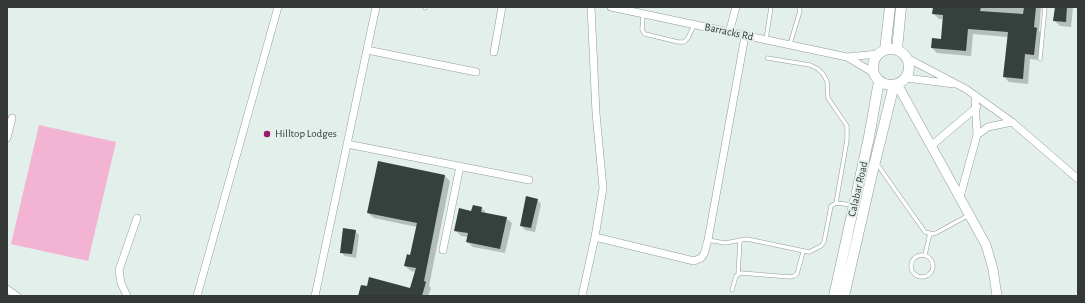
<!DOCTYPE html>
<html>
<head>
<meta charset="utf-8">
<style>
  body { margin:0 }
  #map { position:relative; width:1085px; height:303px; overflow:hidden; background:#e2efeb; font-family:"Alegreya Sans",sans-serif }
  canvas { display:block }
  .frame { position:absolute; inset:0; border:8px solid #343837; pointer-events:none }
</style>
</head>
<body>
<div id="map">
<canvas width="1085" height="303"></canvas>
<div class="frame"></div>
</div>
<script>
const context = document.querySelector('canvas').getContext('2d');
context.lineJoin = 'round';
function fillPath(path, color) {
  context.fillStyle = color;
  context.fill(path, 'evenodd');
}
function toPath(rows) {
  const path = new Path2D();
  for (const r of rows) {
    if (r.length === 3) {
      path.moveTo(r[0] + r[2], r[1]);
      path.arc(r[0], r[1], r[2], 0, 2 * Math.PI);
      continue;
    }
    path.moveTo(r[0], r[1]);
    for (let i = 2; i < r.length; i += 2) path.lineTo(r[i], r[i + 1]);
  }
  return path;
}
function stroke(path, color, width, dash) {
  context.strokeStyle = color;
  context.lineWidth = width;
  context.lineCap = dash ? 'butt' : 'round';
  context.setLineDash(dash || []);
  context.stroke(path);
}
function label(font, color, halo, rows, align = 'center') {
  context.font = font + ' "Alegreya Sans",sans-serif';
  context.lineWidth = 4;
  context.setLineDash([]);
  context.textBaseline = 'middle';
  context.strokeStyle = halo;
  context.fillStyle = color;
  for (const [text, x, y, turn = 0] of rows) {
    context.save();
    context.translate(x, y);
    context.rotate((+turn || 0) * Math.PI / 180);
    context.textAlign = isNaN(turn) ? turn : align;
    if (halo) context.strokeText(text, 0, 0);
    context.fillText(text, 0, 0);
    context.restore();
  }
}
const green = toPath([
  [39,125,116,142,88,261,11,244]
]);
const shadow = toPath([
  [934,7,1041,7,1039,31,1042,34,1039,60,1030,59,1028,84,1009,82,1004,77,1008,37,973,34,971,56,937,53,932,48,942,40,944,19,939,19,933,13],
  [1056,7,1073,7,1071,27,1060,26,1054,20],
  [378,163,445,176,450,181,429,286,431,288,428,296,359,296,411,289,416,272,411,271,405,266,411,256,417,227,374,218,368,213],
  [537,200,541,204,535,232,525,230,521,225],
  [482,208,487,214,506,218,512,223,505,253,473,247,467,242,468,237,461,236,455,230,472,212],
  [355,231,359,235,356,258,345,256,341,252]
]);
const building = toPath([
  [933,7,981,7,980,11,1023,14,1024,7,1036,7,1034,27,1037,28,1034,55,1025,54,1023,79,1003,77,1008,32,968,29,966,51,931,48,932,38,941,39,943,15,932,14],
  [1055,7,1067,7,1066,22,1053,21],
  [378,161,445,175,424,281,426,282,422,296,358,296,361,285,367,286,369,277,410,288,416,268,404,266,407,254,410,255,417,223,367,213],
  [526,196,538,199,531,228,520,226],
  [473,205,482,207,481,212,507,217,500,249,466,242,468,233,454,231,459,208,471,211],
  [343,228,356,230,352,254,340,253]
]);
const service = toPath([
  [425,8,425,7],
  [643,14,642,30,645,34,678,42,684,42,688,38,694,25],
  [766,39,771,7],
  [790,44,800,11,799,7],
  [767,58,810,65,818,69,823,74,827,81,828,98,847,126,847,140,836,203],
  [1040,59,1045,7],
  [877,164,925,232,932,234,936,233,969,215],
  [708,240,725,243,747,239,809,252,821,246,824,242,831,206,836,203,853,205],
  [922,266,11],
  [925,255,930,233],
  [738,275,740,240],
  [732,290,736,276,741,273,790,277,794,276,797,274,803,252]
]);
const minor = toPath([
  [611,7,847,57,874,73],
  [729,33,736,7],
  [367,50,476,72],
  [494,52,502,7],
  [847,57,878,54],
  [907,58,966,89,1012,122,1078,179],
  [906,78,954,84],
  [977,135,988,127,1012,122],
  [7,138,12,118],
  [347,144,529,180],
  [931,146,977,107],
  [960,197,977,135,975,97],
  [595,237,694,261,701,258,704,254,708,240,745,36],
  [443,250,460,166],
  [7,289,17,296],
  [127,296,121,283,119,270,137,218],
  [197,296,278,7],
  [315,296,376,7],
  [582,296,595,237,603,188,596,113,591,7]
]);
const tertiary = toPath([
  [897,84,986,245,993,269,997,296]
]);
const secondary = toPath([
  [891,67,18],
  [885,50,890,7],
  [897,50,901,7],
  [834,296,869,137,879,81],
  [844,296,872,174,894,85]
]);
const markers = [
  [267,134,4,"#9c186b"]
];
const streetNames = [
  ["Barracks Rd",729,32,12],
  ["Calabar Road",858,189,-77]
];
const poiNames = [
  ["Hilltop Lodges",275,134]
];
fillPath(green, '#f2b4d2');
fillPath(shadow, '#0003');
fillPath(building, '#36403d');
stroke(service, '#919c99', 4.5);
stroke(minor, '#919c99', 8);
stroke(tertiary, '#919c99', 10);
stroke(secondary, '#919c99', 11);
stroke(service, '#fff', 3.5);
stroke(minor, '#fff', 7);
stroke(tertiary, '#fff', 9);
stroke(secondary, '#fff', 10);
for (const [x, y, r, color] of markers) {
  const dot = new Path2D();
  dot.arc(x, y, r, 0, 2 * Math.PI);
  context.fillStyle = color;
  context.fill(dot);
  stroke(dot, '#e2efeb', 1.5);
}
label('11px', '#343837', '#e2efeb', streetNames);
label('11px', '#343837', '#e2efeb', poiNames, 'left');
</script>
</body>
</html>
